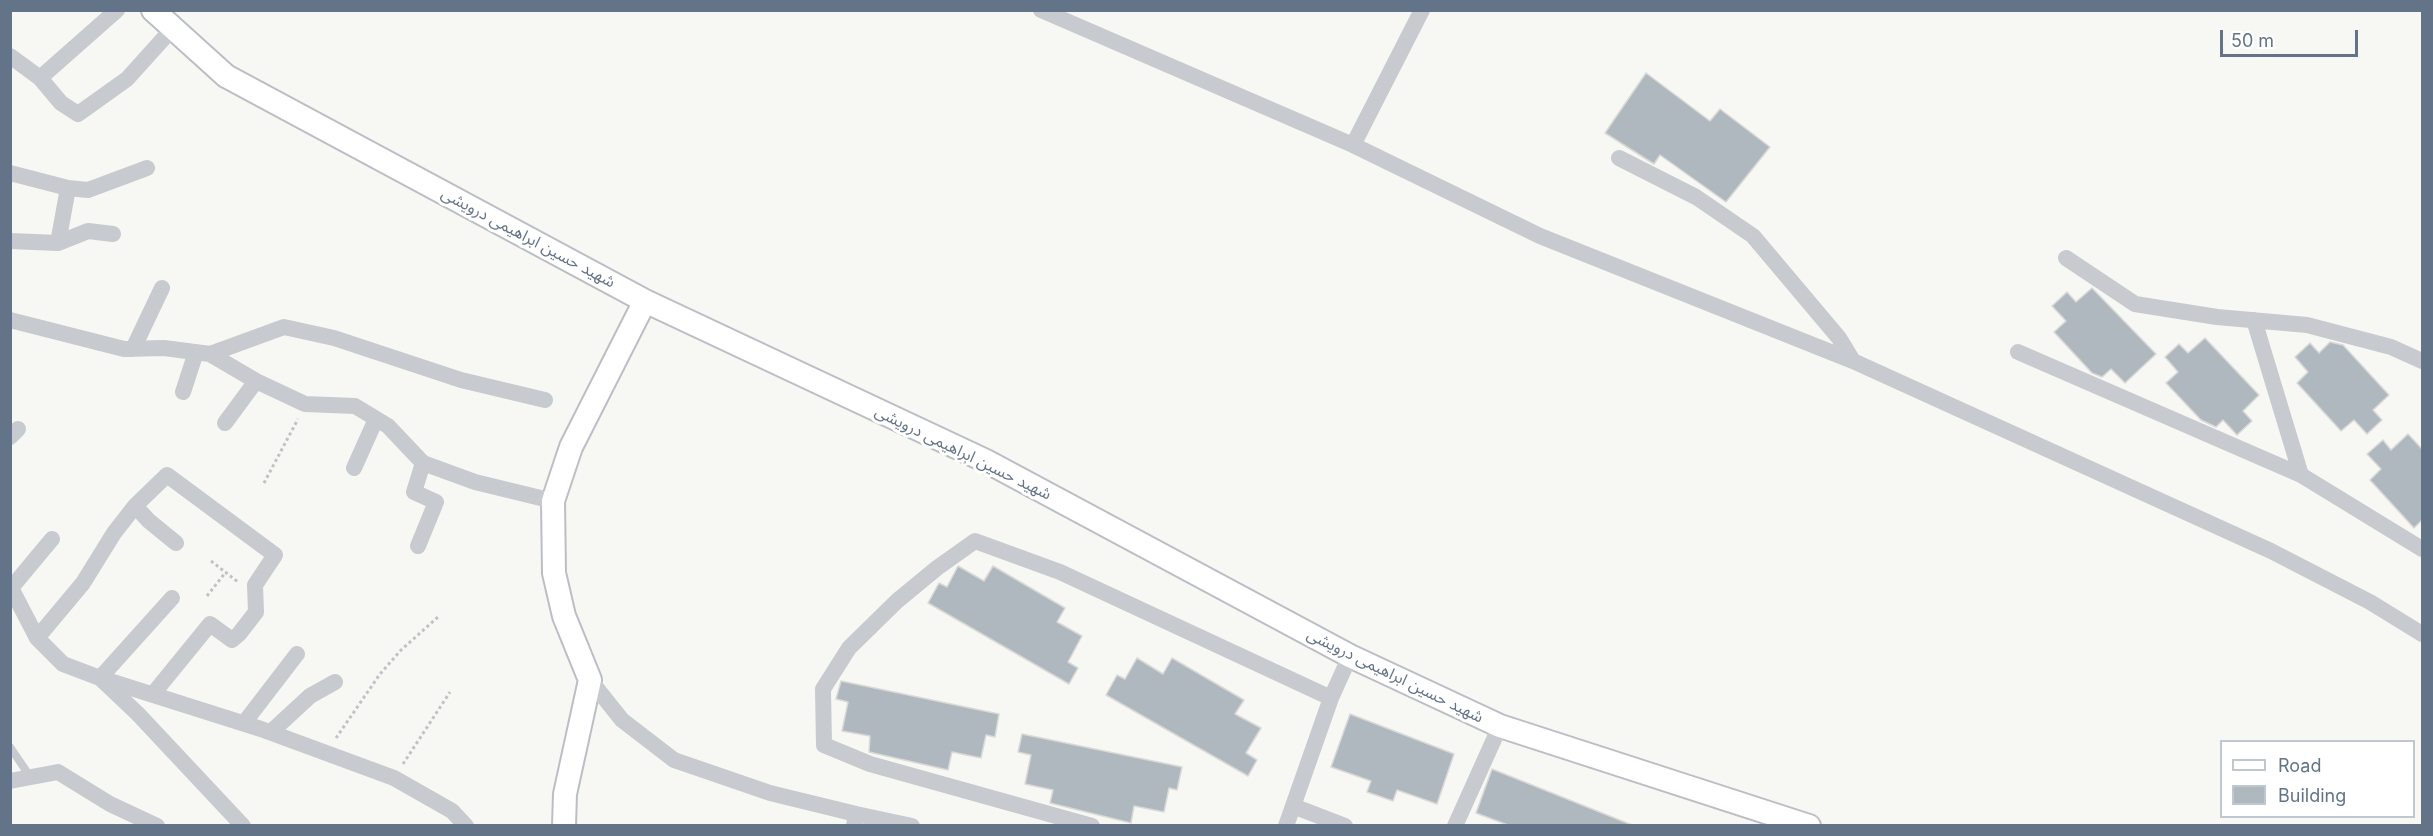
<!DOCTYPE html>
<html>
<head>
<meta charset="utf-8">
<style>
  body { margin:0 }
  #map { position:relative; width:2433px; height:836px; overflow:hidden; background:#f7f8f4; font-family:Inter,sans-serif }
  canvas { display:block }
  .frame { position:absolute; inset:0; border:12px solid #637488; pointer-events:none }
  .legend { position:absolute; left:2220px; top:740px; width:195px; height:78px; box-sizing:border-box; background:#fff; border:2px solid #c1c7cf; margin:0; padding:8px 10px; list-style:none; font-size:18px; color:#637488 }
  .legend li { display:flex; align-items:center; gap:12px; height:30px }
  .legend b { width:30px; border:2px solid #c1c7cf }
  .scale { position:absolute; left:2220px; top:30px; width:138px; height:27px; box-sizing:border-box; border:3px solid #637488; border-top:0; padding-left:8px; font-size:18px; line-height:21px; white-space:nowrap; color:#637488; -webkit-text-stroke:4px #fff; paint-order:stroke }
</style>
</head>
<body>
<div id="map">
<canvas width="2433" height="836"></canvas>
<div class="frame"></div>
<ul class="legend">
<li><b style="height:8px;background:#fff"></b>Road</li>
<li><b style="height:16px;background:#b0b8bf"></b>Building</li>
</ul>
<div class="scale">50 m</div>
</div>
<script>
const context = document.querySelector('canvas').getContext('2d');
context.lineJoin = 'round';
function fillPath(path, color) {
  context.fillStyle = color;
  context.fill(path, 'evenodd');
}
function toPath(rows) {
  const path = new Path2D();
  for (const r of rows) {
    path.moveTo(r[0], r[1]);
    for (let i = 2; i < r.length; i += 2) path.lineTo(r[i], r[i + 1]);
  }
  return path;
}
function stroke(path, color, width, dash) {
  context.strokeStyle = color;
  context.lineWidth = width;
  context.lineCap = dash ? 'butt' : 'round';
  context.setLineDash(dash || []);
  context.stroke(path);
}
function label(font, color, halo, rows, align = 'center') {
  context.font = font + ' Inter,"Noto Sans Arabic",sans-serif';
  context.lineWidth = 6;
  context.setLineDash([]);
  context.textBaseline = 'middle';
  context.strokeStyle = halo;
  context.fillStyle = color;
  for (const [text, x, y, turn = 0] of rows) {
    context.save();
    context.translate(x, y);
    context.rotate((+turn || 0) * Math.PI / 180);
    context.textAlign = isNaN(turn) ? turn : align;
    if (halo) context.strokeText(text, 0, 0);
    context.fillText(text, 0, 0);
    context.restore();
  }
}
const building = toPath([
  [1646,73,1710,121,1720,109,1770,147,1726,202,1660,155,1654,164,1605,133,1646,73],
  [2092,288,2156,354,2125,383,2111,369,2102,377,2092,373,2054,332,2066,321,2052,306,2067,292,2076,302,2092,288],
  [2205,338,2259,395,2243,411,2252,421,2237,435,2223,420,2216,427,2201,420,2166,383,2178,372,2165,357,2179,344,2188,353,2205,338],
  [2330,342,2343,345,2389,395,2373,410,2382,420,2367,434,2354,420,2341,431,2297,383,2308,372,2295,357,2310,343,2319,353,2330,342],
  [2408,434,2422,449,2422,520,2414,528,2370,480,2381,469,2367,454,2383,440,2391,450,2408,434],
  [958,566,984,581,993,566,1065,608,1057,622,1082,636,1068,662,1078,668,1069,684,928,603,939,583,947,587,958,566],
  [1137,658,1163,674,1172,658,1244,700,1235,714,1261,728,1246,753,1257,760,1248,776,1106,695,1117,675,1125,679,1137,658],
  [841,681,999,714,995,737,986,735,981,758,952,752,948,770,869,752,870,736,842,731,848,702,836,699,841,681],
  [1350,714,1454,754,1437,804,1397,790,1393,801,1367,792,1371,781,1331,767,1350,714],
  [1022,734,1182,767,1177,790,1169,788,1164,812,1134,806,1131,823,1050,803,1053,790,1025,784,1031,755,1018,752,1022,734],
  [1492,769,1632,825,1508,825,1476,813,1492,769]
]);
const path = toPath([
  [264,483,298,419],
  [211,561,238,582],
  [207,596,225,573],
  [336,738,380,674,401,650,439,616],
  [403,764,450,692]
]);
const lane = toPath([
  [10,747,31,778]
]);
const street = toPath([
  [1041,10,1353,145,1540,236,1853,361,2271,551,2370,602,2422,634],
  [10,56,40,78,61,103,78,114,127,79,173,28],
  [40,78,117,10],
  [1353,145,1422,10],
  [1619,158,1696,197,1753,236,1839,338,1853,361],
  [10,173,68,188,88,190,147,168],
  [10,241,58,243,88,231,113,234],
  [58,243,68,188],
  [2066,258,2135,304,2217,317,2307,325,2391,347,2422,361],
  [10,320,124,349,164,348,210,354,256,381,305,404,355,406,388,426,423,463,475,482,553,501],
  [2254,320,2301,475],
  [133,349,162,288],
  [2018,352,2301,475,2422,549],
  [210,354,284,327,334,338,461,380,545,400],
  [183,392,196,352],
  [225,423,256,381],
  [10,437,18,429],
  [354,468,376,419],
  [135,506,167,475,275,555,255,585,256,612,239,634,232,640,210,624,153,694],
  [418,546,436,502,414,492,423,463],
  [10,586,37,638,63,664,100,678,261,729,394,778,452,811,466,826],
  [12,587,52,539],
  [172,598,100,678,138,714,243,826],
  [37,638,83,583,114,533,135,506,149,521,176,543],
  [590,680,622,720,674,760,770,793,856,814],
  [244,723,297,654],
  [271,732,310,696,335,682],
  [10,781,58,772,110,804,157,826],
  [1293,806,1345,826],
  [854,826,856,814,912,826],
  [1092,826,870,764,824,745,823,689,849,648,897,601,937,568,975,541,1060,572,1331,698],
  [1286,826,1331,698,1350,656],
  [1455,826,1500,726]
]);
const secondary = toPath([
  [153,10,226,76,645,301,986,461,1350,656,1500,726,1809,826],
  [564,826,565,794,590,680,564,616,554,573,553,501,571,447,645,301]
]);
const streetNames = [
  ["شهید حسین ابراهیمی درویشی",528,238,28],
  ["شهید حسین ابراهیمی درویشی",963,453,26],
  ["شهید حسین ابراهیمی درویشی",1395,676,26]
];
fillPath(building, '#b0b8bf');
stroke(building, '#d9d9d6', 1.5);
stroke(secondary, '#bbbfc5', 26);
stroke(path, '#c0c2c5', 3, [3, 3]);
stroke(lane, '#c7cace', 8);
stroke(street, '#c7cace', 16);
stroke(secondary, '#fff', 22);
label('16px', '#637488', '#fff', streetNames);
</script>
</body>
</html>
